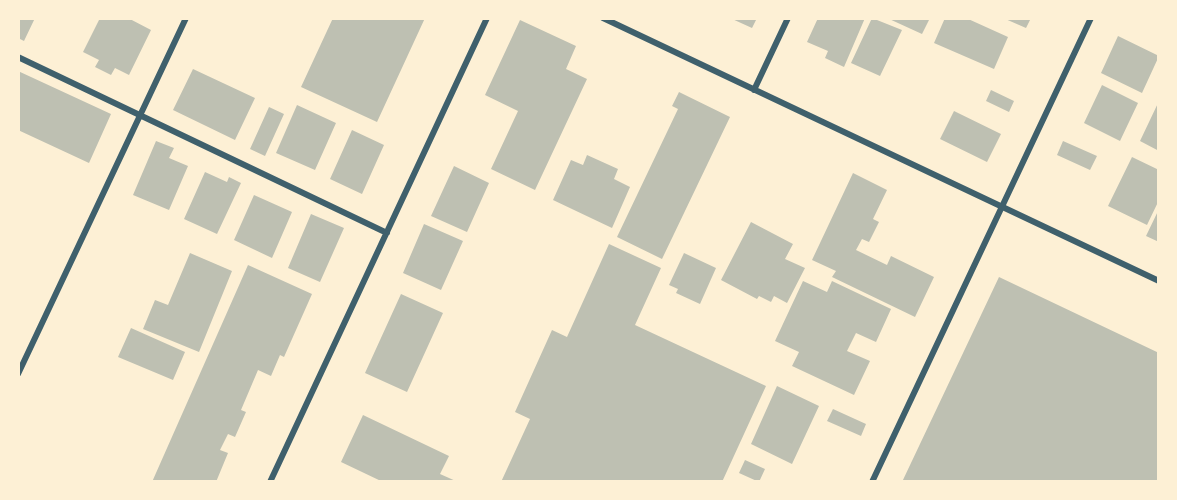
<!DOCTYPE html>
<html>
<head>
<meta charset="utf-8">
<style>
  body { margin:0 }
  #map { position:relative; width:1177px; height:500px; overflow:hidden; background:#fdf0d5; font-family:Roboto,sans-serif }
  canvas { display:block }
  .frame { position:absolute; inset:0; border:20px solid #fdf0d5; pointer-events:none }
</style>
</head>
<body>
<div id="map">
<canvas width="1177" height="500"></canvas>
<div class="frame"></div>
</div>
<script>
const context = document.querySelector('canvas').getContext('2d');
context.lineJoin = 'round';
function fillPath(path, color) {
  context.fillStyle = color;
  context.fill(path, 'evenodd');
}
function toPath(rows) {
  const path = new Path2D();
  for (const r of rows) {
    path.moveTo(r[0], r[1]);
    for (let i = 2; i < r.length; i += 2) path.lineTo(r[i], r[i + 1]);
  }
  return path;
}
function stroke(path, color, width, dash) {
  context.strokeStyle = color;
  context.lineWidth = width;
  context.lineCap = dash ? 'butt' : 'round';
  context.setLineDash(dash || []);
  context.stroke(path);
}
const building = toPath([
  [18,18,35,18,24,41,18,38],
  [100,18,128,18,151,30,129,75,115,68,111,75,95,67,99,60,83,52],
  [333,18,425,18,377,122,301,87],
  [730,18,757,18,752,28],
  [818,18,865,18,844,67,825,58,828,51,807,42],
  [872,18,902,30,880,76,851,63],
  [887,18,930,18,922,34],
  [945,18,966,18,1008,37,994,69,934,43],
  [1003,18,1031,18,1026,28],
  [520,20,576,46,566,69,587,79,535,190,491,169,518,111,485,95],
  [1118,36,1159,56,1142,93,1101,73],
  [193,69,255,98,235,140,173,110],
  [18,71,111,114,89,163,18,130],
  [1102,85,1138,103,1120,141,1084,123],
  [991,90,1014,101,1009,112,986,101],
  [679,92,730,117,662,259,617,237,678,109,672,106],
  [1159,101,1159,151,1140,141],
  [297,105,336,123,315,170,276,153],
  [269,107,284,114,265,156,250,149],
  [954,111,1001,134,987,162,940,139],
  [352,130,384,145,362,194,330,179],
  [156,141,174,148,169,158,188,166,169,210,133,195],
  [1063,141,1097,156,1090,170,1057,155],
  [587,155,618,169,614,179,630,187,612,228,553,200,571,160,583,165],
  [1132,157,1159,170,1159,200,1147,225,1108,206],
  [454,166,489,183,467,232,431,216],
  [205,172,227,182,229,177,241,183,217,234,184,219],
  [853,173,887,190,873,219,879,222,869,242,862,239,856,250,887,265,891,256,934,277,915,317,832,277,836,271,812,260],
  [254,195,292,212,272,258,234,240],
  [1159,209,1159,242,1146,236],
  [311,214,344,228,320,282,288,268],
  [751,222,793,244,785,259,805,268,787,303,774,296,771,302,759,296,757,299,721,280],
  [424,224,463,241,441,290,403,273],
  [609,244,661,268,635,325,766,386,722,482,501,482,530,419,515,412,552,330,567,337],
  [190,253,232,271,199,352,143,329,155,300,168,305],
  [684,253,716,268,700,304,676,293,678,289,669,285],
  [248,265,312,294,284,357,280,355,271,376,258,370,241,410,246,412,235,437,228,434,220,450,228,453,216,482,152,482],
  [999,277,1159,353,1159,482,902,482],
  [803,281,827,292,832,281,891,309,876,342,856,333,847,351,870,361,854,395,792,366,799,352,775,341],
  [401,294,443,313,407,392,365,373],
  [131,328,185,352,173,380,118,357],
  [777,386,819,406,792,464,751,444],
  [833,409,866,424,861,436,827,421],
  [363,415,449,456,440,474,458,482,383,482,341,462],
  [745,460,765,469,759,482,739,473]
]);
const minor = toPath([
  [603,18,1159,281],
  [18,57,387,233],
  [754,90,788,18],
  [18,374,186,18],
  [270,482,487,18],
  [872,482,1091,18]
]);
fillPath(building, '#bec0b2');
stroke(minor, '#3f606c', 6);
</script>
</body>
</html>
